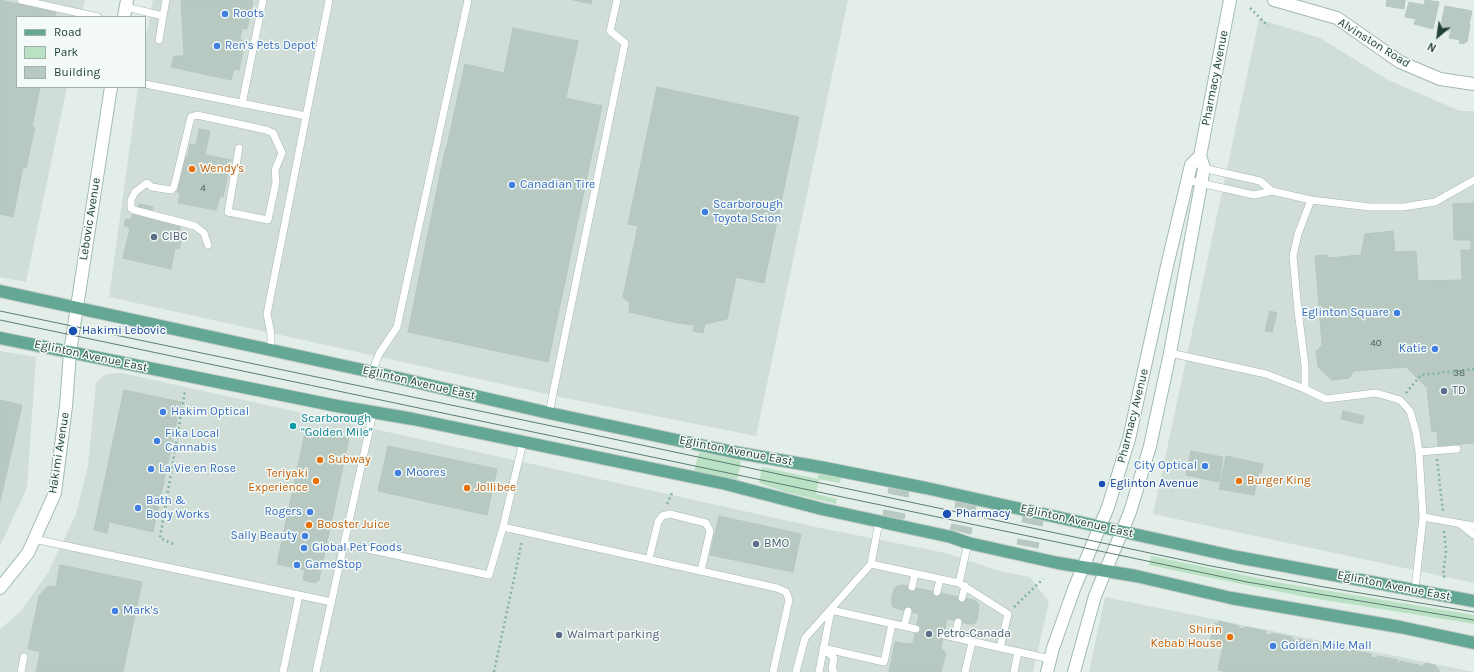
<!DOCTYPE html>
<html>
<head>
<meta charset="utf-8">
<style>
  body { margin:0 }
  #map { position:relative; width:1474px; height:672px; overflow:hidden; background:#e3eee9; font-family:Karla,sans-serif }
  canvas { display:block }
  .legend { position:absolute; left:16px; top:16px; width:130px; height:72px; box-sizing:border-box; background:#f4faf7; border:1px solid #a0b0aa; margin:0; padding:5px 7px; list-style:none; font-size:12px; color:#214137 }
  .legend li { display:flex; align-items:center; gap:8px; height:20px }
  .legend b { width:20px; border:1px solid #a0b0aa }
  .north { position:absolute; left:1418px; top:16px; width:40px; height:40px; -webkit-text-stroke:3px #f4faf7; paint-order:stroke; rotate:209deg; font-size:11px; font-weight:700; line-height:16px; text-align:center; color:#214137 }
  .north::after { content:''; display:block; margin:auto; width:14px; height:18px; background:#214137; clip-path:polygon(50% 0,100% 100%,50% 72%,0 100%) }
</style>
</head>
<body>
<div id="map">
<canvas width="1474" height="672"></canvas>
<ul class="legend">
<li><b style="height:5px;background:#64a794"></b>Road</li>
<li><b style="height:11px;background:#bae1c3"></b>Park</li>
<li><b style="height:11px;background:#b8c9c1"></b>Building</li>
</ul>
<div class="north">N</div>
</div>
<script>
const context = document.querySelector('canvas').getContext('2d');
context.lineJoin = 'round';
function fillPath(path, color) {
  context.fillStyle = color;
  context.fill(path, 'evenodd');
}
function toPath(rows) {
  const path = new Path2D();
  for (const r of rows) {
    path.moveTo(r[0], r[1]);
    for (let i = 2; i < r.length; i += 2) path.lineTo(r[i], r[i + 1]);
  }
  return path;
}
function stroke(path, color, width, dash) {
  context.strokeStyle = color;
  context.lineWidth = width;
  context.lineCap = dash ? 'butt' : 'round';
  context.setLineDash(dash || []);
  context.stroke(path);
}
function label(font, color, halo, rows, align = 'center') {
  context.font = font + ' Karla,sans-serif';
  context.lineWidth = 3;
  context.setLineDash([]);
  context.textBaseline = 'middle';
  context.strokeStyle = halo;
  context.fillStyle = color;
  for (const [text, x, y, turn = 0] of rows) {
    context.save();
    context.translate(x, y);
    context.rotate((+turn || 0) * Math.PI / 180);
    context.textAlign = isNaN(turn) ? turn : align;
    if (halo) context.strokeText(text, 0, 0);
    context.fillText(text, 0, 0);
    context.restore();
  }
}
const built = toPath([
  [0,0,85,0,81,17,17,17,17,87,67,87,26,282,0,277],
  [153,0,848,0,756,436,565,398,109,297,138,87,145,87,145,41],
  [1259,19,1320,38,1386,79,1460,111,1474,111,1474,583,1153,514],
  [0,351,36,357,27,488,0,546],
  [122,373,816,527,946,553,996,570,1030,577,1049,602,1033,672,0,672,0,629,21,611,48,573,76,514,88,466,96,383,106,374],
  [1105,597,1474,672,1089,672]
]);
const green = toPath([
  [699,452,741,461,737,480,694,471],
  [762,467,818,479,818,475,821,474,841,478,840,483,819,479,816,494,837,499,836,504,786,492,759,483],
  [1151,556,1282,583,1474,615,1474,624,1306,597,1192,574,1149,565]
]);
const building = toPath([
  [0,0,56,12,55,17,17,17,17,87,40,87,32,127,35,127,26,168,23,167,13,217,0,214,0,0],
  [181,0,248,0,253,1,247,29,242,28,240,40,245,42,239,70,234,69,231,80,171,67,174,56,184,56,181,0],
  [574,0,592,0,591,4,574,0],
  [1387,0,1405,0,1404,9,1386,6,1387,0],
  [1425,0,1439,2,1433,29,1414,24,1416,19,1405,17,1409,2,1424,5,1425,0],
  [1445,6,1472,11,1469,25,1470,25,1467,42,1465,42,1464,44,1459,43,1460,40,1449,38,1452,25,1451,25,1449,31,1440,29,1445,6],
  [513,28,578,41,566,98,602,106,548,362,408,332,445,150,446,150,465,64,504,73,513,28],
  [657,87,799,117,764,283,736,277,727,319,705,324,703,333,693,331,695,325,677,323,629,312,630,303,623,297,638,226,628,224,657,87],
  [199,129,210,131,205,155,231,160,223,197,220,196,216,210,178,203,180,193,177,192,185,156,188,157,190,144,196,145,199,129],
  [1474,201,1474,443,1438,446,1437,431,1432,432,1427,390,1429,390,1406,367,1354,371,1349,378,1332,380,1318,367,1316,352,1322,345,1315,256,1328,255,1328,258,1361,255,1365,234,1393,231,1395,252,1416,251,1418,281,1462,280,1461,250,1471,250,1471,240,1454,240,1453,204,1474,203,1474,201],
  [139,204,153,207,151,216,181,222,178,236,182,237,179,249,175,248,171,269,123,258,130,228,124,226,126,219,131,220,133,212,137,213,139,204],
  [1270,311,1277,313,1272,332,1265,331,1270,311],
  [124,390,181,402,153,532,109,522,107,533,94,530,124,390],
  [0,400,22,405,0,502,0,400],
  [1343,411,1364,416,1362,424,1341,419,1343,411],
  [306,428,349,438,319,580,315,583,303,580,305,570,277,564,306,428],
  [388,446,497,469,487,515,378,491,388,446],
  [1191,451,1223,457,1219,482,1186,475,1191,451],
  [1226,456,1263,464,1261,473,1259,472,1254,495,1219,489,1226,456],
  [889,488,909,492,908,497,888,493,889,488],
  [956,502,976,506,975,512,955,508,956,502],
  [884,510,905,514,904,519,883,515,884,510],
  [719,516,801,534,793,572,710,555,719,516],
  [1023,516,1043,521,1042,526,1022,522,1023,516],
  [952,524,972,528,971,534,950,529,952,524],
  [1018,539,1039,543,1038,548,1017,544,1018,539],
  [60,565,142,582,123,672,36,672,40,652,28,649,39,596,48,586,56,587,60,565],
  [902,585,974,600,977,602,979,605,977,620,974,624,969,624,947,619,941,648,946,653,941,672,889,672,895,642,908,644,913,643,919,614,895,608,893,607,891,602,894,589,897,586,902,585],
  [1219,621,1239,626,1238,628,1244,629,1245,627,1266,631,1265,634,1271,635,1271,633,1292,637,1291,639,1298,641,1298,639,1319,643,1318,645,1324,647,1325,644,1345,649,1345,651,1350,652,1351,650,1371,654,1371,657,1377,658,1377,656,1398,660,1397,663,1400,663,1400,661,1419,665,1420,667,1426,663,1435,665,1440,672,1225,672,1218,670,1223,646,1210,643,1214,623,1218,624,1219,621]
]);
const path = toPath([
  [1250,8,1268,26],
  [1406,393,1421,375,1474,369],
  [1437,459,1443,512],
  [667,504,672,493],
  [1444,531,1446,551,1443,574,1445,579],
  [173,544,160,538,185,391],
  [1014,607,1043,579],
  [494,672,522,541]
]);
const lane = toPath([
  [21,0,98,17],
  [126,7,163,16,166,0],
  [159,40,163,16],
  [145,84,306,116],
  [242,104,263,0],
  [1202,168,1260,181,1272,191],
  [1187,180,1254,195,1272,191,1311,200,1370,207,1403,207,1435,202,1474,180],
  [208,245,204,233,195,226,134,210,131,208,131,200,135,192,147,183,152,187,171,190,174,187,191,117,197,115,266,130,273,133,282,153,275,170,276,182,268,220,228,212,239,148],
  [271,350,271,334,267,314,329,0],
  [1170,353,1266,374,1305,389,1326,399,1376,393,1400,400,1410,411,1416,432,1419,452,1423,517,1415,589],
  [372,372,379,354,397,327,468,0],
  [1305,389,1305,365,1298,311,1293,256,1298,234,1311,200],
  [549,413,625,43,610,31,617,0],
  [1419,452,1457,449],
  [1423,517,1474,526],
  [1460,524,1474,535],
  [503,527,523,442],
  [34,539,332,602],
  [344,544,373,413],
  [649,559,658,522,662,516,670,514,706,523,710,531,701,571],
  [871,564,959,583,968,543],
  [959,583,1008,614,1000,648],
  [912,587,915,573],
  [937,592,940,579],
  [962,598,965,586],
  [831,610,916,629],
  [904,626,908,611],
  [944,635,1050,659],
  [955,638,958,622],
  [823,648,884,662,892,624],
  [823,648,834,658,832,669,834,672],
  [21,672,24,657],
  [283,672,299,595],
  [316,672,344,544,489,575,503,527,777,588,786,592,789,600,773,672],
  [796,672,805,638,871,564,879,522],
  [819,672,831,610],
  [965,672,972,642],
  [1014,672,1018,652]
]);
const street = toPath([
  [1274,0,1337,18,1400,62,1440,79,1474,84]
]);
const secondary = toPath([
  [124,17,127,0],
  [0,588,28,553,55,493,66,406,70,352,111,87],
  [1047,672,1053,648,1074,589,1108,507,1129,439,1167,266,1191,165,1200,156],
  [1074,672,1095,596,1130,512,1150,446,1170,353,1204,168,1200,156,1230,0]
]);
const primary = toPath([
  [0,291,372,372,549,413,733,452,825,468,926,488,1237,557,1474,601],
  [0,338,337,406,413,419,726,484,822,509,951,537,968,543,1058,563,1136,576,1231,598,1400,627,1474,643]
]);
const tram = toPath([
  [0,311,571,430,1211,566,1324,587,1474,612],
  [0,320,1247,582,1474,620]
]);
const markers = [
  [225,14,4,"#3f7fe0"],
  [217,46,4,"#3f7fe0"],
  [192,169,4,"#e8710a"],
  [512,185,4,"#3f7fe0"],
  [705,212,4,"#3f7fe0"],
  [154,237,4,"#5c6f8a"],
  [1397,313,4,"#3f7fe0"],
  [73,331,5,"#1a4fb4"],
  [1435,349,4,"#3f7fe0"],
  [1444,391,4,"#5c6f8a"],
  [163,412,4,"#3f7fe0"],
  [293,426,4,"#0f9aa8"],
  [157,441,4,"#3f7fe0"],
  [320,460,4,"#e8710a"],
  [1205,466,4,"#3f7fe0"],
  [151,469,4,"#3f7fe0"],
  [398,473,4,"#3f7fe0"],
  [316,481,4,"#e8710a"],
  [1239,481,4,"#e8710a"],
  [1102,484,4,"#1a4fb4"],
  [467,488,4,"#e8710a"],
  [138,508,4,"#3f7fe0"],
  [310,512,4,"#3f7fe0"],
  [947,514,5,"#1a4fb4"],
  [309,525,4,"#e8710a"],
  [305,536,4,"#3f7fe0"],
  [756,544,4,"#5c6f8a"],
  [304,548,4,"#3f7fe0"],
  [297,565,4,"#3f7fe0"],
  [115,611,4,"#3f7fe0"],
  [929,634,4,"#5c6f8a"],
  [559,635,4,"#5c6f8a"],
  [1230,637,4,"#e8710a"],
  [1273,646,4,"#3f7fe0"]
];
const numberNames = [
  ["4",203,188],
  ["40",1376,343],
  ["38",1459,373]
];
const shopNames = [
  ["Roots",233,14],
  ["Ren's Pets Depot",225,46],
  ["Canadian Tire",520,185],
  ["Scarborough",713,205],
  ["Toyota Scion",713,219],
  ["Eglinton Square",1389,313,"right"],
  ["Katie",1427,349,"right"],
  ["Hakim Optical",171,412],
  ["Fika Local",165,434],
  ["Cannabis",165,448],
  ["City Optical",1197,466,"right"],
  ["La Vie en Rose",159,469],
  ["Moores",406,473],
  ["Bath &",146,501],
  ["Body Works",146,515],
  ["Rogers",302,512,"right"],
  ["Sally Beauty",297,536,"right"],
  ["Global Pet Foods",312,548],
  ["GameStop",305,565],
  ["Mark's",123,611],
  ["Golden Mile Mall",1281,646]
];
const streetNames = [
  ["Alvinston Road",1374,43,32],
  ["Pharmacy Avenue",1215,78,-79],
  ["Lebovic Avenue",90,219,-81],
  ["Eglinton Avenue East",91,356,12],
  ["Eglinton Avenue East",419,383,13],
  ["Pharmacy Avenue",1133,416,-76],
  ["Eglinton Avenue East",736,451,11],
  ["Hakimi Avenue",59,453,-81],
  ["Eglinton Avenue East",1077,521,13],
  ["Eglinton Avenue East",1394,586,11]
];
const foodNames = [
  ["Wendy's",200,169],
  ["Subway",328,460],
  ["Teriyaki",308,474,"right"],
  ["Experience",308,488,"right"],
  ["Burger King",1247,481],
  ["Jollibee",475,488],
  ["Booster Juice",317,525],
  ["Shirin",1222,630,"right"],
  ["Kebab House",1222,644,"right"]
];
const serviceNames = [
  ["CIBC",162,237],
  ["TD",1452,391],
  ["BMO",764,544],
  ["Petro-Canada",937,634],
  ["Walmart parking",567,635]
];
const transitNames = [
  ["Hakimi Lebovic",82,331],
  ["Eglinton Avenue",1110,484],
  ["Pharmacy",956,514]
];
const cultureNames = [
  ["Scarborough",301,419],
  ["\"Golden Mile\"",301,433]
];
fillPath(built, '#d1ded7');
fillPath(green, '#bae1c3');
fillPath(building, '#b8c9c1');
stroke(building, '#b5c8bf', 1);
stroke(lane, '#a5b7b0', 8);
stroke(street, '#a5b7b0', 14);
stroke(secondary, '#a0bbb0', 14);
stroke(primary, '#c1cac7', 14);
stroke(path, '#81b4a2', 2.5, [2, 3]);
stroke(lane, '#fff', 7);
stroke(street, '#fff', 12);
stroke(secondary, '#fff', 12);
stroke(primary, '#64a794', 12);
stroke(tram, '#5b7c72', 1);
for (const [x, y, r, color] of markers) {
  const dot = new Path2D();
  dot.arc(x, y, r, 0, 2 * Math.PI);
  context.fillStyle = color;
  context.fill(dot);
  stroke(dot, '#f4faf7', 1.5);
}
label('10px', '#47635a', null, numberNames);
label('12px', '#366cbe', '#f4faf7', shopNames, 'left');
label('12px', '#214137', '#f4faf7', streetNames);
label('12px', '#c56008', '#f4faf7', foodNames, 'left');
label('12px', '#4e5e75', '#f4faf7', serviceNames, 'left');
label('12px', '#164399', '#f4faf7', transitNames, 'left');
label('12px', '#0d838f', '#f4faf7', cultureNames, 'left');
</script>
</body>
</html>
